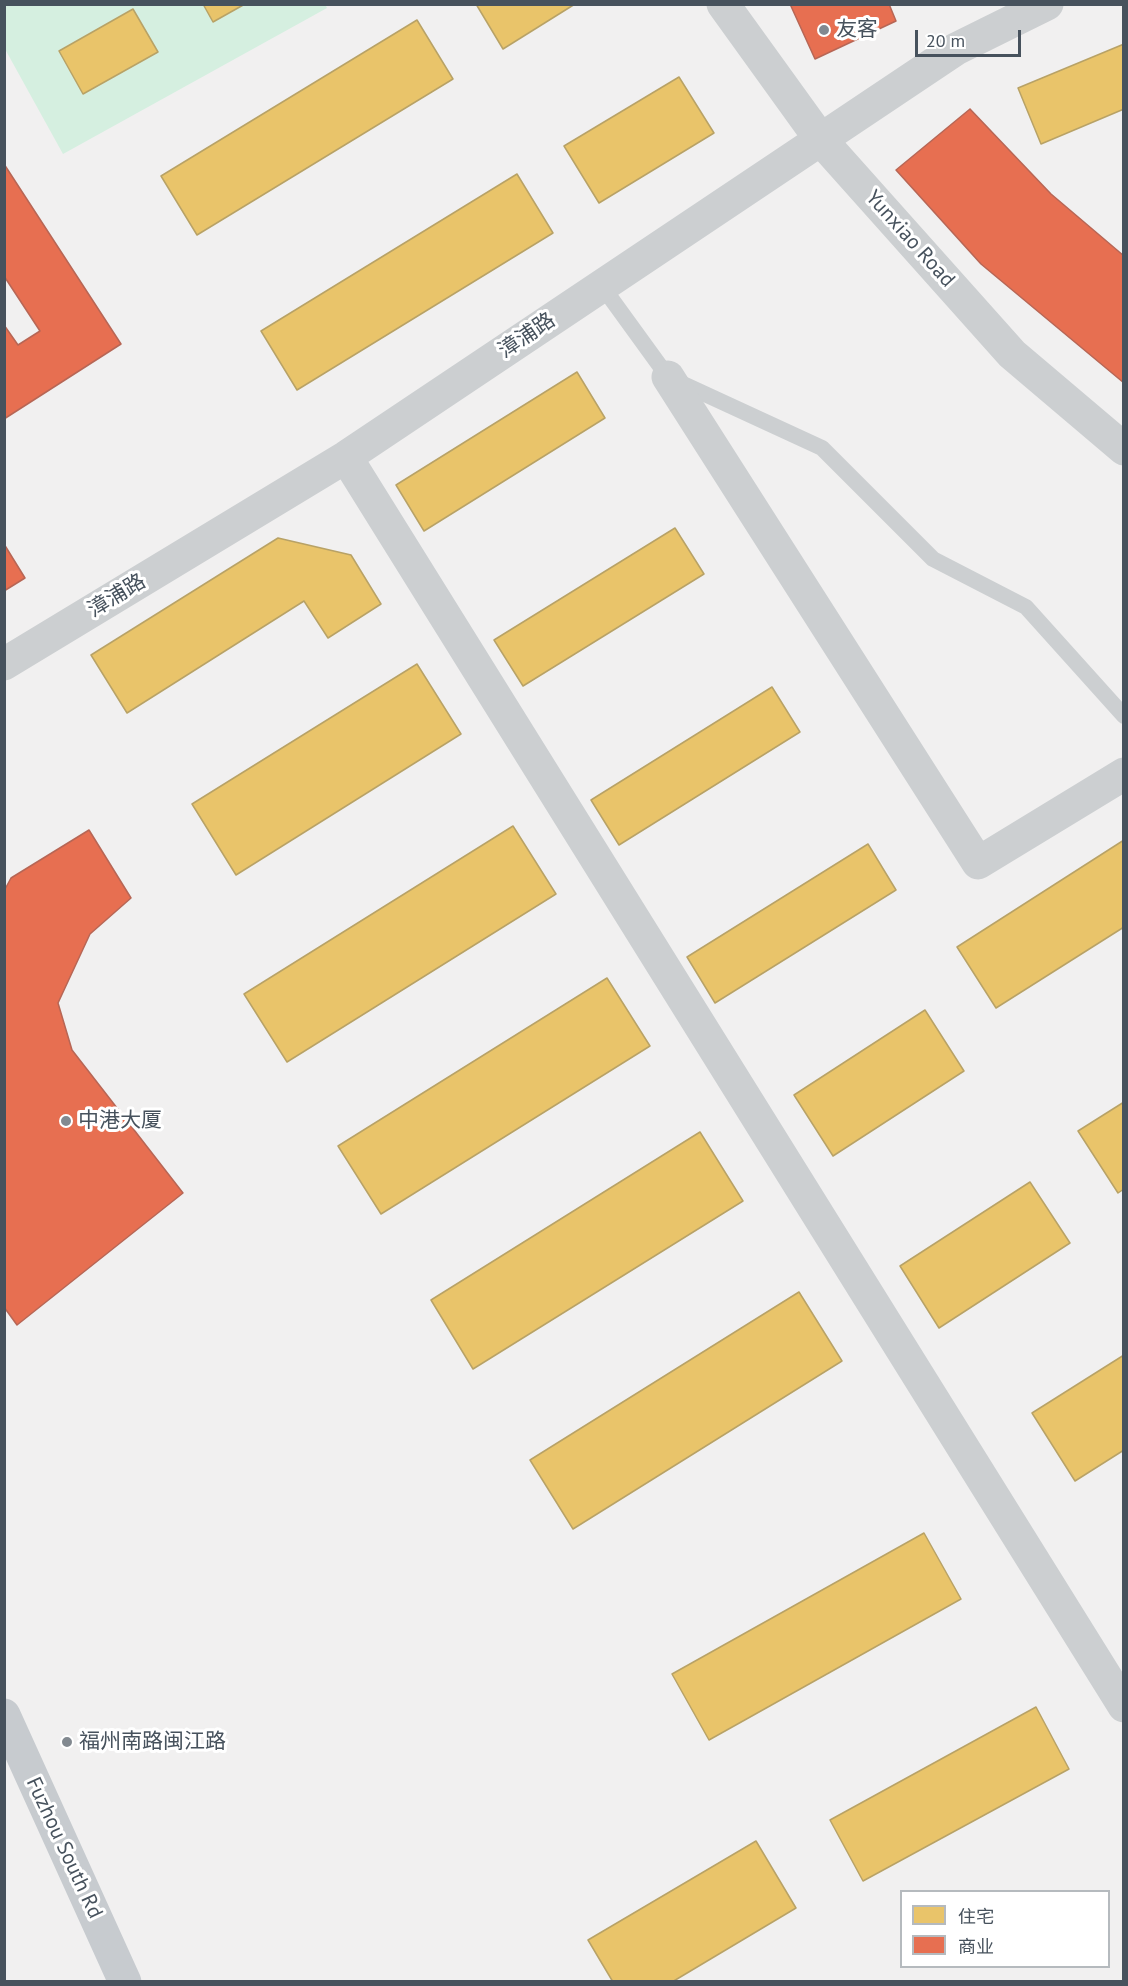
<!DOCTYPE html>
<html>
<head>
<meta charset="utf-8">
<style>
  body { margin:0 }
  #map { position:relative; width:1128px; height:1986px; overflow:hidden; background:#f1f0f0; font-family:"PT Sans","Noto Sans SC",sans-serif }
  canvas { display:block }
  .frame { position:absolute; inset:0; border:6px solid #47525d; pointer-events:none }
  .legend { position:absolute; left:900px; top:1890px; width:210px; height:78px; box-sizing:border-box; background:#fff; border:2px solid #b5babe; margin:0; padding:8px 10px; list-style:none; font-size:18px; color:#47525d }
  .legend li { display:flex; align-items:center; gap:12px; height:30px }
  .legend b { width:30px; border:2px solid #b5babe }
  .scale { position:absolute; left:915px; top:30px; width:106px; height:27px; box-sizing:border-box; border:3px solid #47525d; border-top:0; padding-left:8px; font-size:18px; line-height:21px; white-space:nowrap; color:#47525d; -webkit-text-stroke:4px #fff; paint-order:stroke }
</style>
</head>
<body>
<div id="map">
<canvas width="1128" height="1986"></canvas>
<div class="frame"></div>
<ul class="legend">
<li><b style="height:16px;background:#e9c46a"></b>住宅</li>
<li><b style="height:16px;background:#e76f51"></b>商业</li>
</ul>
<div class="scale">20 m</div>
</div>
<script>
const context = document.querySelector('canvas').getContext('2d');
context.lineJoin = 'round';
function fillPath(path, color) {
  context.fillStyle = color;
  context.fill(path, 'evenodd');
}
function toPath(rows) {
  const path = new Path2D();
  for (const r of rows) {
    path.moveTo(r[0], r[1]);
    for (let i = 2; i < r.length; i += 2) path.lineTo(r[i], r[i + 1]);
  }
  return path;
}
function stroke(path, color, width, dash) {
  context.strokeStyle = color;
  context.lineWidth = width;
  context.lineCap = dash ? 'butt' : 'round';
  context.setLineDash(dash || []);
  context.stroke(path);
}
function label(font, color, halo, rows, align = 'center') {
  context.font = font + ' "PT Sans","Noto Sans SC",sans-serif';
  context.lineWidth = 6;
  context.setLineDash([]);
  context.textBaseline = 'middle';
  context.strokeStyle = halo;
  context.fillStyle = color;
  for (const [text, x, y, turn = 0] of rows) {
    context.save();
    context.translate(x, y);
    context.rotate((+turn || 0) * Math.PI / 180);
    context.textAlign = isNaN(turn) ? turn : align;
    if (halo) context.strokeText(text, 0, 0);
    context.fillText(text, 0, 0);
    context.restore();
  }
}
const green = toPath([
  [325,4,327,8,63,154,5,49,4,5]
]);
const homes = toPath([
  [203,4,245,4,213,22,203,4],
  [476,4,575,4,503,49,476,4],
  [133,9,158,52,83,94,59,51,133,9],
  [417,20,453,79,197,235,161,176,417,20],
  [1124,44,1124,109,1041,144,1018,88,1124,44],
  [679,77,714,133,599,203,564,146,679,77],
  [517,174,553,233,297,390,261,331,517,174],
  [577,372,605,418,424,531,396,485,577,372],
  [675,528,704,574,523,686,494,640,675,528],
  [278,538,351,555,381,604,328,638,304,601,127,713,91,655,278,538],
  [417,664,461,734,236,875,192,804,417,664],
  [772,687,800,732,619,845,591,800,772,687],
  [513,826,556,894,287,1062,244,994,513,826],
  [1124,840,1124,927,996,1008,957,947,1124,840],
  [868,844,896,890,715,1003,687,957,868,844],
  [607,978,650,1046,381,1214,338,1146,607,978],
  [925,1010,964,1071,833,1156,794,1095,925,1010],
  [1124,1102,1124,1189,1118,1193,1078,1131,1124,1102],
  [700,1132,743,1201,473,1369,431,1300,700,1132],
  [1030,1182,1070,1243,939,1328,900,1266,1030,1182],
  [799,1292,842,1361,573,1529,530,1460,799,1292],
  [1124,1355,1124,1450,1075,1481,1032,1413,1124,1355],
  [924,1533,961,1599,709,1740,672,1674,924,1533],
  [1036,1707,1069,1769,863,1881,830,1820,1036,1707],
  [756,1841,796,1908,672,1982,613,1982,588,1940,756,1841]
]);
const shops = toPath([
  [790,4,889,4,896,21,815,59,790,4],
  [970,109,1051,194,1124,256,1124,383,981,264,896,170,970,109],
  [4,164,121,344,4,419,4,325,18,345,40,331,4,276,4,164],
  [4,544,25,578,4,591,4,544],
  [89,830,131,898,90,934,58,1003,72,1050,183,1193,17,1325,4,1307,4,891,11,878,89,830]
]);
const service = toPath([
  [602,286,668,377,822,448,933,559,1026,607,1124,716]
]);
const minor = toPath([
  [723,4,821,140,1012,354,1124,449],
  [668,377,978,863,1124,774],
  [346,457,1124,1706],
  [4,664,346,457,956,49,1047,4]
]);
const primary = toPath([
  [4,1715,125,1982]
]);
const markers = [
  [824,30,6,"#828990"],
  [66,1121,6,"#828990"],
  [67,1742,6,"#828990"]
];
const poiNames = [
  ["友客",836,30],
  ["中港大厦",78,1121],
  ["福州南路闽江路",79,1742]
];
const streetNames = [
  ["Yunxiao Road",910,239,48],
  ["漳浦路",527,336,-34],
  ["漳浦路",117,596,-31],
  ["Fuzhou South Rd",64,1848,65]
];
fillPath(green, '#d5efe0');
fillPath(homes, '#e9c46a');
stroke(homes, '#b8a266', 1.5);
fillPath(shops, '#e76f51');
stroke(shops, '#b76655', 1.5);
stroke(service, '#cccfd1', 16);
stroke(minor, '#cccfd1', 33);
stroke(primary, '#c7cbcf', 33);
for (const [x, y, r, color] of markers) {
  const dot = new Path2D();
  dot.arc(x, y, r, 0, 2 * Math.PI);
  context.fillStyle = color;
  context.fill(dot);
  stroke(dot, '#fff', 2);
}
label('21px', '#47525d', '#fff', poiNames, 'left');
label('21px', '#47525d', '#fff', streetNames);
</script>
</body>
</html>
